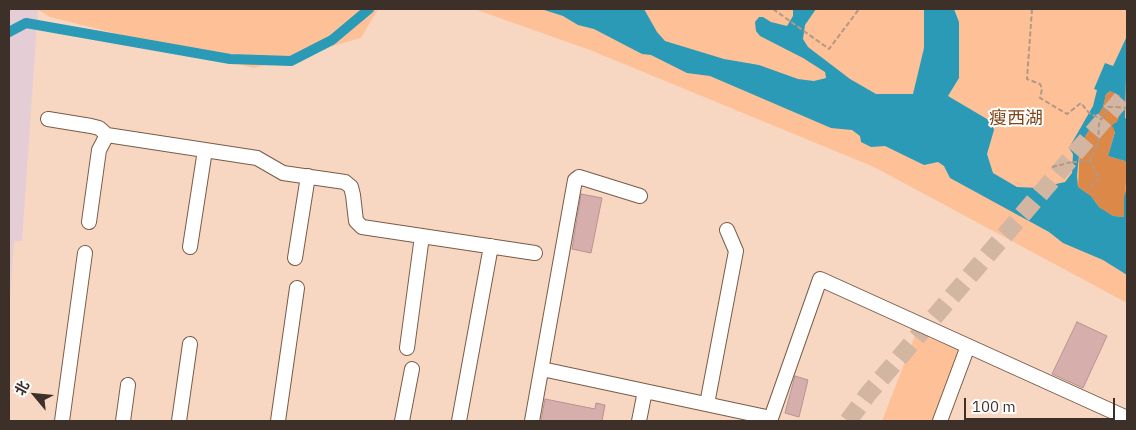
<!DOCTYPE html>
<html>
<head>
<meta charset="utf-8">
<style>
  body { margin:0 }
  #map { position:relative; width:1136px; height:430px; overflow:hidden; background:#f7d7c1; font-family:"IBM Plex Sans","Noto Sans SC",sans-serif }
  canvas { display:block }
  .frame { position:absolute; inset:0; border:10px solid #3d3028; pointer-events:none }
  .north { position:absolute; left:10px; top:370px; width:50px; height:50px; -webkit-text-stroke:4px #fff; paint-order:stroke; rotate:298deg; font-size:14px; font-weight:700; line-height:20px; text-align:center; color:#3d3028 }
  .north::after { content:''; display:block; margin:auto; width:18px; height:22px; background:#3d3028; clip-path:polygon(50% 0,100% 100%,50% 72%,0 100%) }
  .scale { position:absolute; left:964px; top:398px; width:151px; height:22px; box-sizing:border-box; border:2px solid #3d3028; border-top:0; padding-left:6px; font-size:15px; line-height:18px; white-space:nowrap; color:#3d3028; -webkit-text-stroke:4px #fff; paint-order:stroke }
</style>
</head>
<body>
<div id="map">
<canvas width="1136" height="430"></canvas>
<div class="frame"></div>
<div class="north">北</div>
<div class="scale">100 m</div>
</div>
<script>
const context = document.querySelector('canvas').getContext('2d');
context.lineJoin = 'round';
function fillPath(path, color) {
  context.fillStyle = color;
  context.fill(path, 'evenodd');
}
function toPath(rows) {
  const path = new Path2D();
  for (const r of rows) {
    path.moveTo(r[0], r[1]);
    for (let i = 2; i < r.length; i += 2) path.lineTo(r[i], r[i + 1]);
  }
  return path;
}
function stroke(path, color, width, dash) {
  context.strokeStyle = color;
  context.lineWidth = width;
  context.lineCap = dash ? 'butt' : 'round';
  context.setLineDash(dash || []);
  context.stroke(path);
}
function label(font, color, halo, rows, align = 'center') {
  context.font = font + ' "IBM Plex Sans","Noto Sans SC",sans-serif';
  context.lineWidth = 4;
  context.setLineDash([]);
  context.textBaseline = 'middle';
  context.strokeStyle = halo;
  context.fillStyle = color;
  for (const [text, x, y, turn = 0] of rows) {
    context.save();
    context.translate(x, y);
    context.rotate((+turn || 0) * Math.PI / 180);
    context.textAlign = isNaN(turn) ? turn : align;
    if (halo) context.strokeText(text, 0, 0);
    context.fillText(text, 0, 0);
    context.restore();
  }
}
const commercial = toPath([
  [9,9,38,9,22,241,14,241,10,300,9,364]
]);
const green = toPath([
  [37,9,378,9,361,38,254,68,50,17],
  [474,9,1127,9,1127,303,874,167,590,50],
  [916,333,960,350,934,421,882,421]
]);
const forest = toPath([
  [1110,91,1120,96,1120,100,1119,117,1108,156,1125,161,1127,165,1124,217,1113,216,1099,207,1091,196,1078,187,1080,145,1103,107,1106,94]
]);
const water = toPath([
  [541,9,644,9,657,32,665,41,724,59,759,65,798,79,814,81,826,78,825,72,803,58,760,36,756,31,755,22,759,17,763,17,771,22,787,26,793,16,793,9,816,9,805,25,803,39,808,47,850,79,876,94,913,94,924,48,924,9,954,9,959,22,959,78,948,96,992,122,994,130,987,154,993,173,1017,187,1038,188,1065,182,1072,173,1073,154,1069,148,1093,106,1097,90,1094,89,1105,63,1113,66,1127,36,1125,118,1127,119,1127,165,1125,161,1108,156,1115,132,1112,125,1117,122,1119,117,1120,100,1120,96,1110,91,1106,94,1103,107,1080,145,1077,176,1078,187,1091,196,1099,207,1113,216,1124,217,1124,198,1127,186,1127,275,1103,260,1063,243,1049,232,950,178,944,166,938,162,924,165,885,146,871,147,861,142,860,136,852,130,831,128,710,76,687,73,651,55,642,54,594,29,578,25,563,16]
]);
const canal = toPath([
  [9,32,26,23,230,59,291,61,332,40,369,9]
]);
const building = toPath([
  [581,194,602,198,591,253,572,249,581,194],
  [1077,322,1107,336,1083,388,1052,374,1077,322],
  [795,376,808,380,799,417,785,413,795,376],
  [545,399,595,409,596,403,605,405,602,421,541,421,545,399]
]);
const majorTunnel = toPath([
  [848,421,868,394,1127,93]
]);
const path = toPath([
  [773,9,829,49,859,9],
  [1032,9,1027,79,1040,84,1042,89,1040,98,1067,114,1081,103,1089,113,1101,119],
  [1079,162,1090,160],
  [1052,167,1072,162],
  [1090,187,1099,179,1090,160,1098,143,1099,124,1108,107,1116,107]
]);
const minor = toPath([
  [48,119,91,126,99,128,107,135,257,158,283,173,345,182,351,187,353,195,356,221,362,227,535,253],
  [89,222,99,150,107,135],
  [190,247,205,150],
  [295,258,308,176],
  [407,348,422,236],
  [542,369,771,418],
  [707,404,736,251,727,230],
  [62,421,85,253],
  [123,421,128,385],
  [179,421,190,344],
  [278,421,297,288],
  [402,421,412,369],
  [459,421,491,246],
  [532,421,575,180,579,177,640,196],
  [639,421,645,391],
  [770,421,820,279,1127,418],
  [940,421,968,346]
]);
const pathBridge = toPath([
  [1116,107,1127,108],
  [1072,162,1079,162]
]);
const parkNames = [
  ["瘦西湖",1016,119]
];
fillPath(commercial, '#e5cdd6');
fillPath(green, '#fec197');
fillPath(forest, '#dc8849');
fillPath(water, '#2b9ab6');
stroke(canal, '#2b9ab6', 10);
fillPath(building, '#d6afac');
stroke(building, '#b89290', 1);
stroke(majorTunnel, '#d2b6a2', 18, [18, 9]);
stroke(minor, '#785c49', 16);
stroke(path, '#b19887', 2, [5, 2.5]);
stroke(minor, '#fff', 14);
stroke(pathBridge, '#b19887', 2, [5, 2.5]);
label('18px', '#7d4518', '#fff', parkNames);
</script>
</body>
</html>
